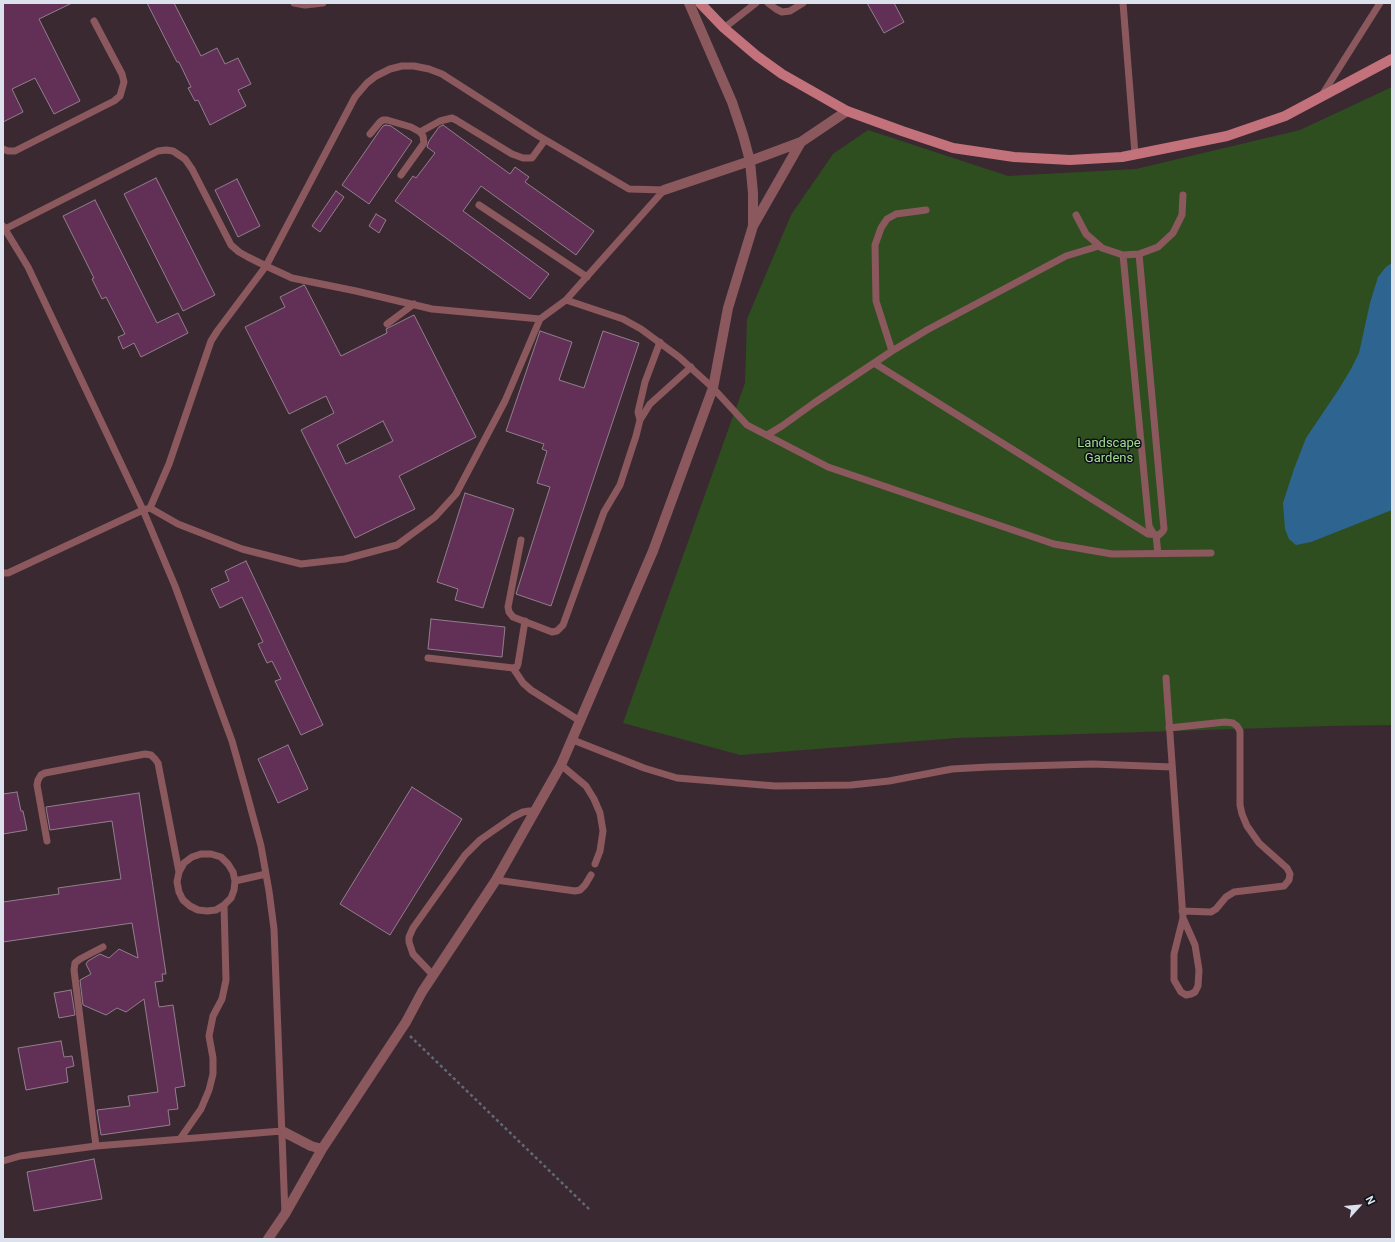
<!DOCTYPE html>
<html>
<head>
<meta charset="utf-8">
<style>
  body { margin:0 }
  #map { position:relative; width:1395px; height:1242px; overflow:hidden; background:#1f2737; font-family:Roboto,sans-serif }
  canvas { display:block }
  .frame { position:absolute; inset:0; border:4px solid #dce2ed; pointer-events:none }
  .north { position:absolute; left:1339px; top:1186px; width:40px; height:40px; -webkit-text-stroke:3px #0c1017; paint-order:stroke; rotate:63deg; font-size:11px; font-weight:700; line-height:16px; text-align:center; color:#dce2ed }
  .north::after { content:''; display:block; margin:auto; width:14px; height:18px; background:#dce2ed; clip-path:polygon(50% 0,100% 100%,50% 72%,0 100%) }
</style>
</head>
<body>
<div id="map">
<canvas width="1395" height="1242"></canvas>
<div class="frame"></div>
<div class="north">N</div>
</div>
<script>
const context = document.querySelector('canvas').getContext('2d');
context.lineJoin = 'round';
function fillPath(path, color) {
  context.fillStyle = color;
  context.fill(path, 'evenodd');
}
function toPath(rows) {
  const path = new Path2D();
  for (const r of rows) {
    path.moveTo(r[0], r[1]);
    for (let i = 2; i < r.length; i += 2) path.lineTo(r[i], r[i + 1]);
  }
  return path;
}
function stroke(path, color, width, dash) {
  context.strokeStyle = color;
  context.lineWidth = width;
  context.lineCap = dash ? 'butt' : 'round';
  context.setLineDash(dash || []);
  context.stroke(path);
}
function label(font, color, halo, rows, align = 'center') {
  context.font = font + ' Roboto,sans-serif';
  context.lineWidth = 3;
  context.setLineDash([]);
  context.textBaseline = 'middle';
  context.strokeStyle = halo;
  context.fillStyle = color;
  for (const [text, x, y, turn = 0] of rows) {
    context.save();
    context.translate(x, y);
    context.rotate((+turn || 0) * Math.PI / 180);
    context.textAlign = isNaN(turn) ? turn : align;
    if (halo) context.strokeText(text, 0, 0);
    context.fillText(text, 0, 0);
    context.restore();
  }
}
const education = toPath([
  [3,3,1392,3,1392,1239,3,1239]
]);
const green = toPath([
  [1392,87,1392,725,1327,726,957,738,740,755,623,723,745,383,747,319,791,215,833,154,868,130,1008,176,1136,169,1300,130]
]);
const water = toPath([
  [1392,263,1392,510,1311,542,1296,545,1289,539,1285,529,1283,503,1294,469,1306,438,1339,389,1351,369,1359,353,1370,303,1378,277,1386,267]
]);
const building = toPath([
  [3,3,72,3,39,19,80,101,54,114,35,78,12,89,23,112,3,122,3,3],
  [147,3,174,3,201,56,217,48,225,64,238,58,251,84,238,90,246,106,210,125,198,100,195,101,188,88,191,87,179,62,177,62,147,3],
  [867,3,894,3,904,22,884,33,867,3],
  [386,125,391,126,412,141,369,204,342,185,380,130,383,126,386,125],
  [443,125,510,174,515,167,529,177,525,182,594,231,576,255,481,186,463,211,549,274,530,299,395,201,413,176,416,178,435,153,427,147,429,141,439,127,443,125],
  [156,178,215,295,183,311,124,194,156,178],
  [237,179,260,226,238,237,215,190,237,179],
  [336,191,344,197,320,232,312,226,336,191],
  [95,200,157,323,178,313,188,333,141,357,134,343,123,349,118,337,125,334,106,297,102,299,92,279,94,278,63,216,95,200],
  [376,214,386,220,379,233,369,226,376,214],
  [304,285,305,286,341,356,387,333,386,329,414,315,476,437,399,476,415,509,355,538,301,430,334,413,326,396,289,414,245,327,285,307,280,297,304,285],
  [383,421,393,441,346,464,337,445,383,421],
  [540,331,572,342,559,380,584,388,603,331,639,343,551,606,516,594,550,487,537,483,547,451,542,449,544,444,506,431,540,331],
  [465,493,514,509,483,608,455,600,458,589,437,582,465,493],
  [246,561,323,725,301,735,275,681,281,679,272,661,267,663,258,644,263,642,242,597,220,608,211,589,229,581,225,571,246,561],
  [431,619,505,627,502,657,428,649,431,619],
  [288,745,308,789,278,803,258,759,288,745],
  [412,787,462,819,390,935,340,904,412,787],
  [17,792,21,811,23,811,27,830,3,834,3,794,17,792],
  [139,793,166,974,162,974,163,981,155,982,159,1007,173,1005,185,1086,175,1088,178,1109,168,1110,170,1125,101,1135,97,1110,130,1106,128,1096,158,1092,144,999,126,1012,117,1008,106,1015,83,1005,80,980,91,974,86,964,88,961,100,954,109,958,119,949,138,958,132,923,3,942,3,902,59,894,58,888,121,879,112,821,50,830,46,807,139,793],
  [71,990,75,1015,59,1018,54,993,71,990],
  [61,1041,64,1057,72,1056,74,1066,66,1068,68,1082,26,1090,18,1048,61,1041],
  [94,1159,102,1199,34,1211,27,1172,94,1159]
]);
const path = toPath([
  [410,1036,590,1210]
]);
const service = toPath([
  [294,3,305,5,323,3],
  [768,3,776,9,782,12,790,11,803,3],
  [1123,3,1135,154],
  [724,28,756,3],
  [1322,95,1380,3],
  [420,132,440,121,452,118,456,120,512,154,523,158,532,158,545,140],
  [370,134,380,122,383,120,387,120,411,127,420,132,423,136,424,143,401,175],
  [3,149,8,151,15,151,114,101,120,96,124,82,122,74,94,21],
  [479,205,587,277],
  [1076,215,1086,234,1102,248,1123,255,1139,254,1158,247,1173,233,1182,215,1183,195],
  [3,226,28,267,143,510,175,586,232,741,245,787,261,846,269,891,274,929,285,1214],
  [5,229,158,151,166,150,173,151,185,159,192,169,231,245,239,252,248,257,266,266,292,278,356,291,432,309,540,319,566,300,664,190,629,189,537,135,442,74,429,69,414,66,402,66,390,69,376,76,367,83,355,97,266,266,218,330,211,341,169,464,150,508],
  [1123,255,1149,526,1153,533],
  [566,300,623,319,641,329,679,357,713,388,747,425,828,467,1054,544,1112,554,1211,553],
  [387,324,414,304],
  [892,351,876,301,875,245,881,228,887,219,896,214,926,210],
  [874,363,1148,534,1159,535,1163,531,1164,529,1139,254],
  [640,420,638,412,645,382,660,342],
  [767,435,782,426,814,403,892,351,927,330,1066,256,1099,246],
  [1156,535,1158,554],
  [521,540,508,607,509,612,513,617,552,632,557,631,563,625,604,512,620,485,636,436,640,420,650,404,691,367],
  [3,573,8,573,143,510,150,508,178,524,242,549,301,564,345,559,397,545,435,517,456,494,505,401,540,319],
  [428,658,513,668,517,667,518,664,525,621],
  [513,668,523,683,531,690,580,721],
  [1166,678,1183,918,1174,954,1174,980,1181,992,1186,995,1191,994,1195,992,1198,986,1199,970,1195,945,1183,918],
  [1169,728,1225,722,1233,723,1237,726,1240,731,1240,805,1242,814,1247,826,1259,843,1287,868,1290,874,1289,880,1284,886,1234,892,1226,897,1216,909,1211,912,1182,911],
  [573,740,644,768,677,778,775,786,851,785,889,781,952,769,988,767,1093,764,1172,767],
  [561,765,586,786,594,799,600,813,603,831,600,851,595,864],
  [47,841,37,785,38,780,41,775,45,773,145,754,151,755,155,759,158,763,179,872],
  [496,880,575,891,580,890,585,885,591,875],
  [235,881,266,874],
  [103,947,80,959,75,963,74,970,96,1146,282,1131],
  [433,975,413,954,409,942,409,937,413,928,465,855,480,840,513,817,523,812,529,811,535,811],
  [180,1139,201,1109,209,1090,213,1074,213,1058,209,1036,213,1016,222,999,226,980,224,905,231,898,234,890,235,881,233,872,228,864,221,857,211,854,201,854,192,857,184,863,179,872,177,882,179,892,183,900,190,906,198,910,207,911,216,910,224,905],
  [3,1161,20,1156,96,1146]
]);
const minor = toPath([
  [664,190,750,161,801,142],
  [753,226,801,142,847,111],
  [282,1131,311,1146,322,1149],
  [268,1239,285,1214,322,1149,406,1022,422,992,496,880,561,765,653,551,713,388,728,308,753,226,753,193,750,161,743,135,732,102,689,3]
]);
const secondary = toPath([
  [700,3,724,28,757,56,782,74,847,111,902,131,953,148,1014,157,1070,160,1122,157,1227,136,1285,116,1392,59]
]);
const parkNames = [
  ["Landscape",1109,444],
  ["Gardens",1109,459]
];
fillPath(education, '#3a2931');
fillPath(green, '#2e4e20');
fillPath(water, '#2e6590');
fillPath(building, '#622f56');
stroke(building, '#927e8c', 1);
stroke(path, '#626977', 2.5, [3, 3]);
stroke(service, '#8b585e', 7);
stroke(minor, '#8b585e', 10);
stroke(secondary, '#c3727c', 10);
label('13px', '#a4dc8e', '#0c1017', parkNames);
</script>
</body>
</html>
